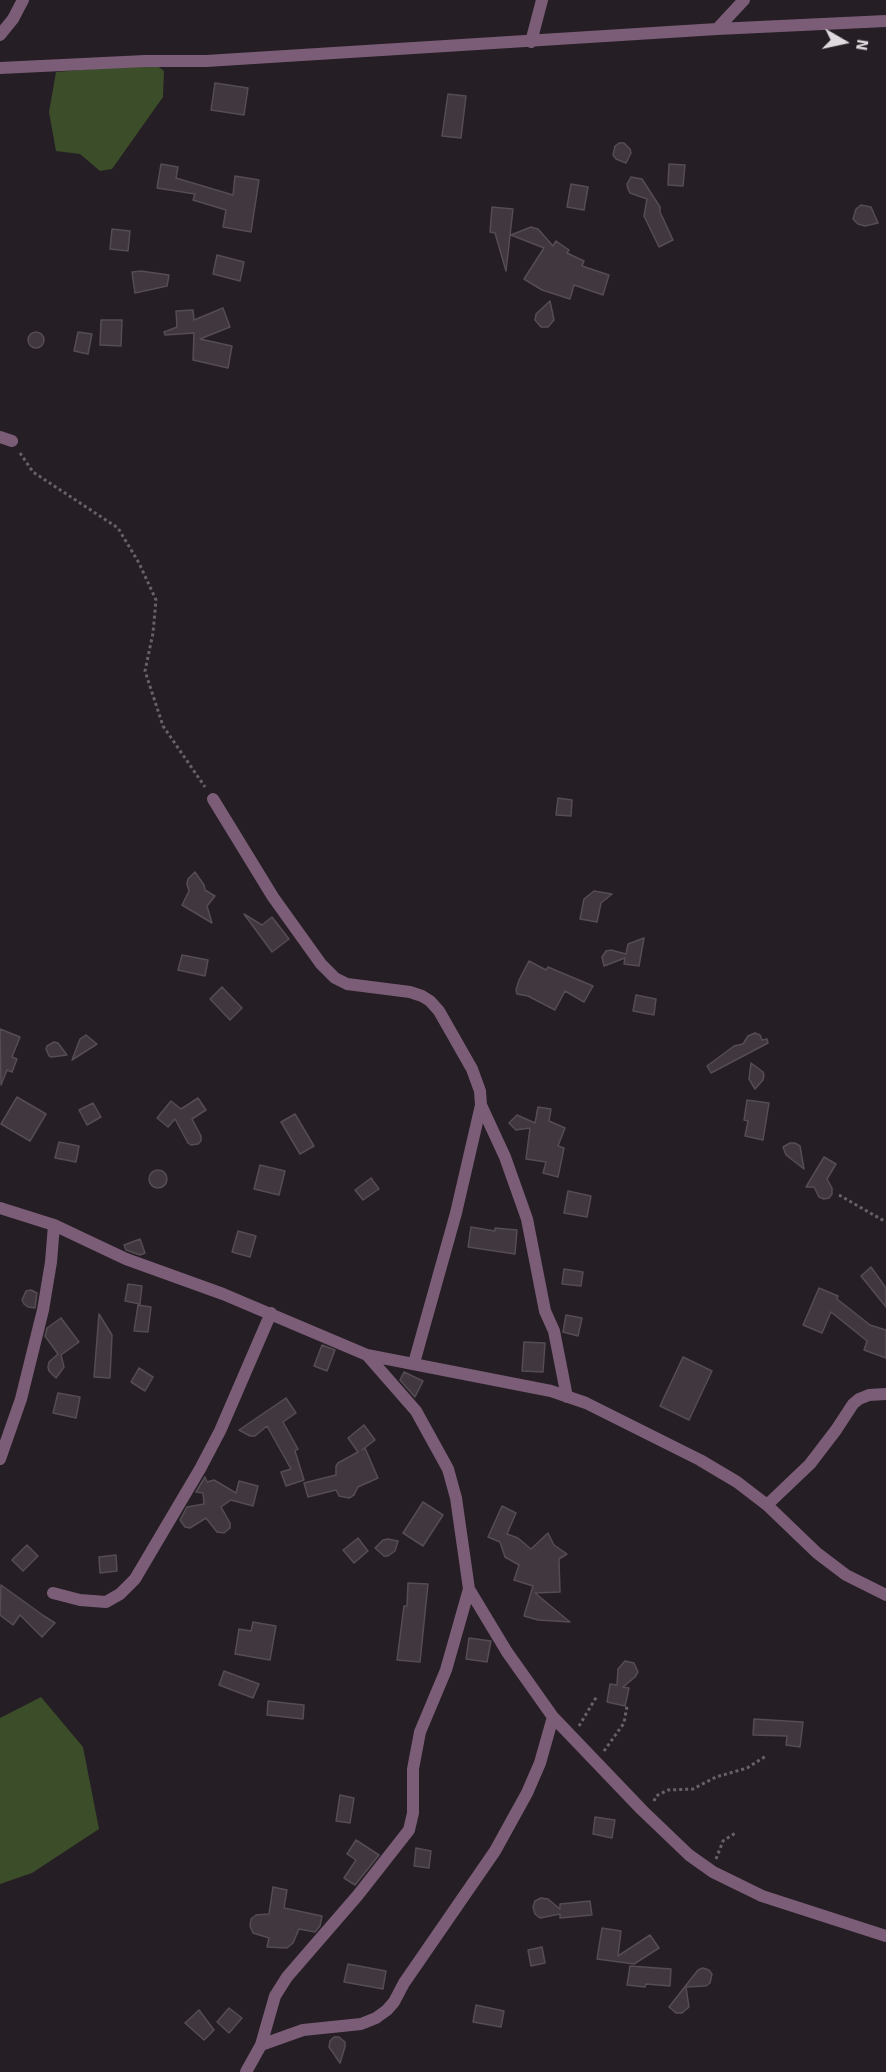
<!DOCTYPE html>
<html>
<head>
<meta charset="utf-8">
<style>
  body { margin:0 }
  #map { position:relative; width:886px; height:2072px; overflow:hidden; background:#251e24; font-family:Signika,sans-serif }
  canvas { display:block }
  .north { position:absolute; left:814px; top:12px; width:60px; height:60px; -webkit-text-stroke:4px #251e24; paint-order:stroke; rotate:99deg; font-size:16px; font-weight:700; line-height:24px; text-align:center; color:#dfdade }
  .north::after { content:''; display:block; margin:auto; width:21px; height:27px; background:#dfdade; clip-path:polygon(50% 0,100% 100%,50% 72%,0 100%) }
</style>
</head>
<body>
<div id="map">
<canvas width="886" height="2072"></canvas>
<div class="north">N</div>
</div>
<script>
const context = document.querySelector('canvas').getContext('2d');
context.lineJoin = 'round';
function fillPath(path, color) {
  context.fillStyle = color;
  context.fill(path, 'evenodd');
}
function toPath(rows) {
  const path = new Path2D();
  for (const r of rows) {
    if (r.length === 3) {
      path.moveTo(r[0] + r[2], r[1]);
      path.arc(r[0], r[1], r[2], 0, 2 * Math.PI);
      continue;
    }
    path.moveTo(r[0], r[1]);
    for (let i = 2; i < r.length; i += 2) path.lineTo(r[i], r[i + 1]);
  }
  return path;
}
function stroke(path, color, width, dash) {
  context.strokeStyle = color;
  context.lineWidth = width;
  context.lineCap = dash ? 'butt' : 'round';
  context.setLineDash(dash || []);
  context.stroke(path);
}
const forest = toPath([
  [155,64,164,71,163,97,112,169,100,171,80,154,56,151,49,112,56,72],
  [41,1697,83,1747,99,1829,32,1873,0,1884,0,1718]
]);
const building = toPath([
  [215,83,248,88,244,115,211,110,215,83],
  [448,94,466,96,461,138,442,136,448,94],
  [619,143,624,143,630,149,631,153,626,163,616,159,613,155,615,146,619,143],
  [161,164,178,167,176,178,233,195,235,176,259,180,251,232,223,227,226,210,193,200,195,194,157,188,161,164],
  [669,164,685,165,683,186,668,185,669,164],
  [631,177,642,179,660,207,660,212,673,240,659,247,644,216,647,199,630,193,628,189,627,184,631,177],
  [571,184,588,187,584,210,567,207,571,184],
  [861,205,871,207,878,223,865,226,858,224,853,219,856,209,861,205],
  [492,207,513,209,506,271,495,233,490,232,492,207],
  [531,227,538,229,553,246,556,241,569,250,567,253,584,261,582,266,609,275,603,295,574,285,570,299,542,290,524,279,544,248,511,235,531,227],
  [112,229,130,231,128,251,110,249,112,229],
  [217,255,244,262,240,281,213,274,217,255],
  [141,271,169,275,167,286,135,293,132,272,141,271],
  [550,301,554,320,548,327,541,327,535,320,536,314,550,301],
  [223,308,230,327,200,339,232,346,228,368,193,360,194,333,165,335,164,332,177,327,176,311,193,310,194,320,223,308],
  [101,320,122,320,121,346,100,345,101,320],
  [36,340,8],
  [78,332,92,334,88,354,74,351,78,332],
  [558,798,572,800,571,816,556,815,558,798],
  [195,872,204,885,205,890,215,896,207,906,212,923,182,905,189,891,187,884,188,879,195,872],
  [594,891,612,894,601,903,597,922,580,919,584,899,594,891],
  [244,914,262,925,272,917,289,939,272,952,244,914],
  [644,938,639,966,624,964,625,958,604,966,602,957,606,951,611,950,626,954,628,944,644,938],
  [182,955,208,960,205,976,178,970,182,955],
  [529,961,546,970,548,967,593,986,584,1002,565,991,555,1010,528,996,517,994,516,990,519,980,529,961],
  [222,987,242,1008,230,1020,210,999,222,987],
  [636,995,656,999,654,1015,633,1011,636,995],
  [0,1029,20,1037,12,1057,17,1059,12,1072,7,1070,1,1085,0,1029],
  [755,1033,760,1035,762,1040,767,1039,768,1043,711,1073,707,1066,734,1046,743,1044,748,1036,755,1033],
  [86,1035,97,1044,72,1060,80,1039,86,1035],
  [54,1042,58,1043,67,1055,52,1057,49,1056,46,1049,47,1046,54,1042],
  [751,1063,763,1072,764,1075,763,1080,755,1089,749,1079,751,1063],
  [17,1097,46,1114,30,1141,1,1124,17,1097],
  [198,1098,206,1110,192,1119,201,1136,201,1141,198,1144,191,1145,188,1143,175,1119,168,1127,157,1118,171,1101,181,1109,198,1098],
  [747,1100,769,1103,763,1140,745,1136,748,1121,744,1120,747,1100],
  [93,1103,101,1117,87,1125,79,1110,93,1103],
  [538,1107,551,1109,549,1121,565,1128,558,1146,564,1148,558,1177,543,1173,546,1162,526,1159,530,1128,516,1130,509,1123,517,1115,535,1123,538,1107],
  [295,1114,314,1146,300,1154,281,1122,295,1114],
  [59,1142,79,1146,76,1162,55,1158,59,1142],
  [790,1143,795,1143,800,1146,804,1169,786,1155,783,1147,790,1143],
  [824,1157,836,1164,827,1179,832,1188,832,1194,829,1198,824,1199,819,1197,814,1187,806,1187,824,1157],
  [260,1165,285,1171,279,1195,254,1189,260,1165],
  [158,1179,9],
  [371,1178,379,1189,363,1200,355,1190,371,1178],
  [568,1191,591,1196,587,1217,564,1213,568,1191],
  [471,1227,495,1231,495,1228,517,1230,515,1254,468,1247,471,1227],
  [238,1231,256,1236,250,1257,232,1252,238,1231],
  [140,1239,145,1253,140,1255,126,1250,124,1245,140,1239],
  [871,1267,886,1288,886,1307,861,1276,871,1267],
  [564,1269,583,1272,581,1286,562,1284,564,1269],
  [128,1284,142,1286,140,1304,125,1301,128,1284],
  [819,1288,838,1296,837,1299,870,1325,886,1330,886,1358,864,1350,867,1341,831,1312,822,1333,803,1325,819,1288],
  [31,1290,37,1293,35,1308,28,1307,24,1304,22,1300,26,1291,31,1290],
  [138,1305,151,1307,148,1332,134,1331,138,1305],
  [99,1314,112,1335,110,1378,94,1377,99,1314],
  [566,1315,582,1318,578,1336,563,1332,566,1315],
  [61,1318,79,1342,61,1355,64,1367,56,1378,49,1371,48,1367,49,1362,58,1354,45,1336,47,1328,61,1318],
  [524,1342,545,1343,543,1372,522,1371,524,1342],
  [322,1345,335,1350,327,1371,314,1366,322,1345],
  [683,1357,712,1371,689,1420,660,1406,683,1357],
  [139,1368,153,1377,145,1391,131,1382,139,1368],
  [404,1372,423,1381,415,1397,400,1380,404,1372],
  [58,1393,80,1397,76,1418,53,1413,58,1393],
  [286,1398,296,1413,283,1422,298,1449,295,1451,304,1480,286,1486,281,1472,291,1469,267,1426,255,1436,250,1436,239,1430,286,1398],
  [364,1425,375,1440,362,1450,365,1448,378,1478,358,1487,354,1495,349,1498,339,1496,336,1490,308,1497,304,1483,336,1475,336,1466,338,1463,358,1452,348,1438,364,1425],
  [205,1477,207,1482,214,1480,236,1493,239,1481,258,1486,253,1506,231,1500,221,1507,230,1523,230,1528,224,1533,217,1532,206,1518,190,1528,185,1527,180,1520,187,1507,204,1504,203,1493,196,1492,205,1477],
  [423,1502,443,1515,423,1546,403,1533,423,1502],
  [502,1506,516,1513,507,1534,518,1538,531,1549,548,1533,554,1545,567,1554,559,1559,560,1592,535,1593,570,1622,538,1620,524,1616,533,1586,514,1580,519,1565,505,1557,500,1542,488,1537,502,1506],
  [358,1538,368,1551,354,1563,343,1550,358,1538],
  [388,1539,398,1541,395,1551,388,1556,384,1556,375,1548,383,1540,388,1539],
  [27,1545,38,1556,23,1571,12,1560,27,1545],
  [116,1555,117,1571,100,1573,99,1557,116,1555],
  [408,1583,428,1584,420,1662,397,1660,404,1606,407,1606,408,1583],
  [1,1585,44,1616,55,1623,42,1637,20,1615,13,1625,0,1615,1,1585],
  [253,1622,276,1626,270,1660,235,1654,239,1629,251,1631,253,1622],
  [469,1638,491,1641,487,1662,466,1659,469,1638],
  [625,1661,634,1663,638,1672,635,1677,623,1687,629,1688,625,1706,607,1702,610,1684,617,1685,618,1669,625,1661],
  [224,1671,259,1684,253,1698,219,1685,224,1671],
  [268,1701,304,1705,303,1719,267,1715,268,1701],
  [754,1719,803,1722,800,1747,786,1745,787,1736,753,1735,754,1719],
  [340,1795,354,1798,350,1823,336,1821,340,1795],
  [595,1817,615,1820,612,1838,593,1834,595,1817],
  [356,1840,379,1855,355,1885,344,1878,356,1860,347,1854,356,1840],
  [416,1848,431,1851,429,1868,414,1866,416,1848],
  [273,1887,287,1890,284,1908,322,1916,320,1926,315,1932,299,1929,293,1943,287,1948,267,1947,269,1938,253,1933,250,1926,251,1919,256,1915,269,1914,273,1887],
  [541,1898,548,1899,560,1909,560,1904,590,1901,592,1915,560,1918,560,1914,540,1918,535,1914,533,1907,535,1901,541,1898],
  [602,1928,621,1931,618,1956,650,1935,659,1948,634,1964,597,1959,602,1928],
  [542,1947,545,1963,531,1966,528,1950,542,1947],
  [348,1964,386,1971,383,1989,344,1982,348,1964],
  [630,1966,671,1969,670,1986,646,1984,645,1987,627,1985,630,1966],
  [703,1968,709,1970,712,1974,710,1983,706,1986,686,1987,689,2007,682,2013,676,2013,669,2007,698,1970,703,1968],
  [476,2005,504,2011,501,2027,473,2022,476,2005],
  [229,2008,242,2018,229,2033,217,2022,229,2008],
  [199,2010,214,2030,204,2040,185,2023,199,2010],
  [334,2037,339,2037,345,2042,345,2047,340,2063,329,2047,330,2041,334,2037]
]);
const path = toPath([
  [20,453,33,472,118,528,139,563,156,600,153,633,145,671,163,726,205,787],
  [839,1195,886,1222],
  [579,1726,597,1696],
  [604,1751,624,1723,627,1706],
  [654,1801,656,1796,668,1790,693,1789,716,1777,747,1768,766,1756],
  [716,1859,723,1841,737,1832]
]);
const street = toPath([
  [717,29,744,0],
  [0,35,13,19,23,0],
  [531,42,542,0],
  [0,68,145,61,206,61,717,29,886,21],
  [0,437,12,441],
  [213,799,273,897,321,964,335,978,347,984,410,992,422,996,430,1001,439,1011,472,1069,480,1091,481,1105,456,1213,414,1363],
  [481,1105,505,1157,527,1219,545,1311,554,1331,567,1397],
  [0,1208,54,1225,126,1259,223,1294,367,1355,551,1391,586,1403,700,1460,737,1482,767,1505,817,1553,846,1575,886,1595],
  [0,1459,21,1399,43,1310,51,1262,54,1225],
  [767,1505,810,1464,836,1430,853,1404,859,1399,869,1395,886,1394],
  [469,1589,507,1652,553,1717,642,1810,689,1855,713,1872,762,1896,886,1936],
  [53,1593,80,1600,106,1602,120,1594,135,1579,200,1469,220,1431,271,1313],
  [261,2045,303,2030,361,2024,376,2018,387,2010,394,2002,404,1983,495,1851,527,1793,540,1763,553,1717],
  [246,2072,261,2045,275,1996,287,1977,358,1895,409,1830,413,1813,413,1769,420,1732,446,1670,469,1589,456,1498,448,1469,416,1411,367,1355]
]);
fillPath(forest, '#3c4d29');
fillPath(building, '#41383f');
stroke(building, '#554c54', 1.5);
stroke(path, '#686267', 3, [3, 3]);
stroke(street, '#7b5d77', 12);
</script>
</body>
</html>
